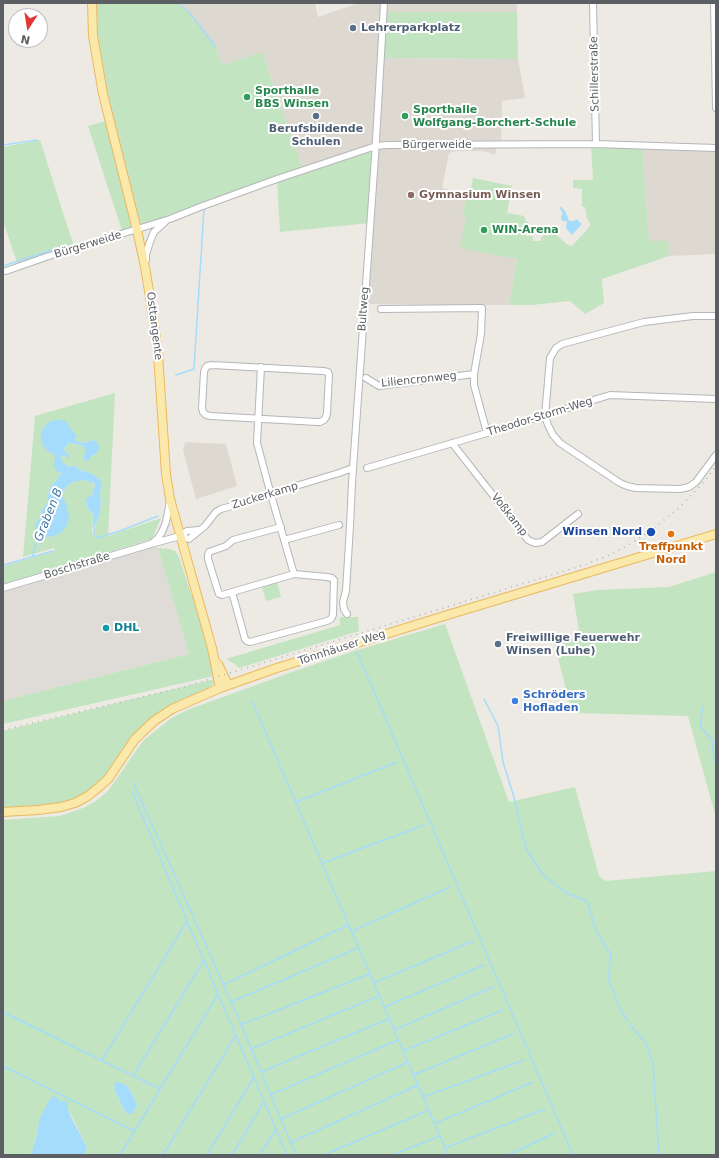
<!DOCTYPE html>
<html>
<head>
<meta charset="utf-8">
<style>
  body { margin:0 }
  #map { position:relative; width:719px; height:1158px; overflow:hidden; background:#edeae3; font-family:"DejaVu Sans",sans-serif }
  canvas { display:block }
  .frame { position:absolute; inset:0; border:4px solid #5b5f63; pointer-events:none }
  .north { position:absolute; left:8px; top:8px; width:40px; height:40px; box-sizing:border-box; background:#fff; border:1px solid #bdbfc1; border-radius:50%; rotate:192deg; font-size:11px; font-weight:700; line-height:16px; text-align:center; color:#5b5f63 }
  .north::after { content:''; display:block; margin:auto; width:14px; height:18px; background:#e03736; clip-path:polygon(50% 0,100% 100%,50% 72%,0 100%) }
</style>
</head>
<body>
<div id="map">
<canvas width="719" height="1158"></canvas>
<div class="frame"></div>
<div class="north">N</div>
</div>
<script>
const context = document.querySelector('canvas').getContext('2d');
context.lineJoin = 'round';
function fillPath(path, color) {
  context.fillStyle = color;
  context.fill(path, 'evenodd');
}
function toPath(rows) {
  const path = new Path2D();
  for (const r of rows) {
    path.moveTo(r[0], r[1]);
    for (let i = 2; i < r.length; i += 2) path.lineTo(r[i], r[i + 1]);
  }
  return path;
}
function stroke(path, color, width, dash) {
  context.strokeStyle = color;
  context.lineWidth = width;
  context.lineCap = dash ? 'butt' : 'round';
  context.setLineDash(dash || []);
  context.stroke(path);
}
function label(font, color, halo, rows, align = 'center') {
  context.font = font + ' "DejaVu Sans",sans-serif';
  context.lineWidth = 4;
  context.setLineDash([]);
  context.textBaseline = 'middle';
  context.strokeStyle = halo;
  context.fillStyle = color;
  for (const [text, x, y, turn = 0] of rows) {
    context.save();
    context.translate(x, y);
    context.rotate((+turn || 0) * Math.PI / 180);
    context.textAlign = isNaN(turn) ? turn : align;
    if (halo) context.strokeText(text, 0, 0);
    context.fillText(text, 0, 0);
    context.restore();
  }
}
const industrial = toPath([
  [151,544,158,548,189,654,3,701,3,588]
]);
const education = toPath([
  [178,3,315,3,318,17,359,3,517,3,517,12,384,12,381,58,518,59,525,98,502,101,501,144,497,145,495,155,487,152,479,151,457,151,449,153,442,188,467,194,462,216,466,217,517,259,509,305,365,304,376,146,303,170,262,52,223,65,216,47,189,12],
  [642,146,716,148,716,254,669,256,668,241,649,242],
  [185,442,226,444,237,486,196,499,185,458,183,451]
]);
const green = toPath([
  [92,3,178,3,189,12,216,47,223,65,262,52,303,170,376,146,370,223,280,232,277,180,123,234,88,126,109,120],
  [384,12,517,12,518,59,381,58],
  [40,140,64,216,74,246,18,265,3,221,3,147],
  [591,144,642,146,649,241,668,241,669,256,602,279,604,303,585,314,570,301,532,305,509,305,517,259,460,248,466,217,462,216,467,194,470,194,473,178,512,186,507,213,524,216,526,221,530,223,530,232,526,232,526,236,533,236,533,241,541,241,541,237,543,236,543,226,554,226,553,232,568,245,571,246,573,245,590,226,590,223,587,219,585,207,582,207,582,189,573,188,573,180,593,180],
  [115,393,108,536,161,518,152,539,3,585,3,566,55,551,54,548,23,557,35,416],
  [73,440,82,443,95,440,96,454,90,457,85,453,85,449,81,445,69,443,64,449,65,455,62,456,61,459,65,464,69,467,75,465,79,470,88,472,95,476,100,480,102,485,100,493,101,503,100,513,96,524,94,533,98,539,93,535,92,531,94,515,87,508,86,503,93,493,95,486,92,482,84,480,72,482,68,485,64,490,62,495,63,498,39,520,41,516,41,512,47,503,49,489,62,473,55,455,49,452],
  [158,548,169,549,175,551,178,555,202,625,214,676,3,724,3,701,189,654],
  [716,572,716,818,688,716,572,713,554,642,580,637,573,594,597,590,669,587],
  [277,582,281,597,266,601,262,587],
  [340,617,358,617,359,631,239,668,233,663,226,659,340,625],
  [445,624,509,802,575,787,599,876,606,881,716,871,716,1155,85,1155,87,1147,64,1101,60,1102,39,1120,37,1134,31,1155,3,1155,3,820,60,816,83,808,96,801,108,791,143,741,170,719,187,710,292,672,354,651],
  [116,1082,119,1082,124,1084,128,1087,133,1095,136,1102,135,1109,133,1112,128,1114,124,1110,114,1088],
  [215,679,215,682,209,688,175,703,161,711,107,776,87,793,74,800,60,804,3,809,3,731]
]);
const water = toPath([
  [559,207,561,207,565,211,569,221,574,221,576,219,582,224,572,235,566,228,567,221,563,221,561,219,561,216,563,214],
  [58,419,65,421,75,434,77,437,74,440,82,443,95,440,98,443,99,448,96,454,90,457,89,460,86,461,83,459,85,453,85,449,81,445,69,443,64,449,65,452,69,454,69,457,68,459,65,455,62,456,61,459,65,464,69,467,75,465,79,470,88,472,95,476,100,480,102,485,100,493,101,503,100,513,96,524,93,526,94,515,87,508,86,501,86,499,92,495,95,486,94,483,84,480,72,482,66,487,62,495,67,506,69,516,67,525,63,531,57,535,43,538,36,534,35,530,36,524,41,516,41,512,47,503,49,489,62,473,57,472,54,465,55,455,49,452,43,446,41,437,41,431,49,422],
  [115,1082,119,1082,124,1084,128,1087,133,1095,137,1105,133,1113,128,1114,124,1110,114,1088],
  [53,1096,58,1098,60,1101,66,1101,68,1105,68,1109,72,1119,87,1147,85,1155,31,1155,37,1134,39,1120,48,1102]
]);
const stream = toPath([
  [178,3,189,12,216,47],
  [3,145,37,140],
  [3,266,61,247],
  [176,375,194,369,204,209],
  [94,525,94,535,97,538,120,531,158,516],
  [32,557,39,536],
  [3,565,53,551],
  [357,652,573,1155],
  [484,699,498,726,503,762,514,797,526,849,544,876,568,894,587,901,596,931,611,955,608,978,621,1011,628,1021],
  [252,701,448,1155],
  [703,707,700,726,712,740,714,761,716,763],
  [133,782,238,1017,296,1155],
  [132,792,287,1155],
  [296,802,397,762],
  [323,863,424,825],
  [352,931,450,887],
  [374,983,473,941],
  [223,985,348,925],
  [231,1002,358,948],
  [384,1007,484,965],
  [3,1012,160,1089],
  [241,1025,369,974],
  [630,1025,645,1042,653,1064,658,1143,659,1155],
  [394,1030,493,987],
  [251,1049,379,996],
  [403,1051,503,1010],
  [102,1060,187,921],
  [3,1066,134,1131],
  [261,1072,388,1019],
  [413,1075,513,1034],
  [133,1076,204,960],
  [270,1095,398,1040],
  [423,1097,524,1060],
  [281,1119,408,1062],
  [434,1124,533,1082],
  [290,1143,418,1085],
  [445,1148,545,1109],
  [120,1155,218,994],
  [163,1155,236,1035],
  [207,1155,254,1077],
  [232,1155,264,1102],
  [260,1155,276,1129],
  [324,1155,429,1110],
  [392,1155,440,1136],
  [508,1155,555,1133]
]);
const minor = toPath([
  [593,3,596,144],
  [714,3,716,108],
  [146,260,146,254,151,239,154,232,165,222],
  [6,271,46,257,170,219,200,207,277,179,376,146,387,145,596,144,716,148],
  [381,309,482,308,481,334,474,374,474,385,487,433],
  [716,316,693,316,644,322,562,344,556,348,550,358,545,416,548,425,553,435,560,443,620,483,627,486,636,488,680,489,689,487,696,482,716,455],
  [212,365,323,371,328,372,329,375,327,413,326,417,324,420,320,422,317,422,211,416,206,415,203,412,202,408,204,372,205,369,207,366,212,365],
  [366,378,379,386,474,374],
  [452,443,528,540,535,543,542,542,578,514],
  [367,468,487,433,610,395,716,399],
  [281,527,233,540,226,546,209,552,208,555,208,559,218,591,219,594,222,595,294,574],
  [180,536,189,539,205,526,216,512,221,509,271,495,276,492,339,473,353,468],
  [284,540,339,525],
  [152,543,158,538,162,532,166,522,170,501],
  [3,588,151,544,180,536,187,531,199,530],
  [232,592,245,639,247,641,250,642,327,621,331,619,333,615,334,580,332,578,327,577,294,574,271,495,257,443,261,367],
  [347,614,344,609,343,602,346,591,350,526,352,483,375,157,384,3]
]);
const major = toPath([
  [92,3,93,36,103,94,137,230,145,267,151,303,158,354,166,474,170,499,212,648,220,688],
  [218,664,228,685],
  [3,812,38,810,61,807,75,803,88,796,99,787,108,779,135,739,154,721,172,709,220,688,277,668,444,616,716,534]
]);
const rail = toPath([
  [3,730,184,687,584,565,612,554,630,544,649,532,679,508,704,482,716,466]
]);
const markers = [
  [353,28,4,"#5c6f8a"],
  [247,97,4,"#2e9e5b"],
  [316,116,4,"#5c6f8a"],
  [405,116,4,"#2e9e5b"],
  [411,195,4,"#8d6e63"],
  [484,230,4,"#2e9e5b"],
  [651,532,5,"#1a4fb4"],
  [671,534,4,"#e8710a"],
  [106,628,4,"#0f9aa8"],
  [498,644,4,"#5c6f8a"],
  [515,701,4,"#3f7fe0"]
];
const serviceNames = [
  ["Lehrerparkplatz",361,28],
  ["Berufsbildende",316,129,"center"],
  ["Schulen",316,142,"center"],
  ["Freiwillige Feuerwehr",506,638],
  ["Winsen (Luhe)",506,651]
];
const streetNames = [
  ["Schillerstraße",595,74,-91],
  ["Bürgerweide",437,145],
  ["Bürgerweide",88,245,-17],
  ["Bultweg",364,309,-86],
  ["Osttangente",154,326,83],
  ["Liliencronweg",419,380,-6],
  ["Theodor-Storm-Weg",540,417,-17],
  ["Zuckerkamp",265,496,-17],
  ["Voßkamp",509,515,52],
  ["Boschstraße",77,566,-17],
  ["Tönnhäuser Weg",342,648,-18]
];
const leisureNames = [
  ["Sporthalle",255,91],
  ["BBS Winsen",255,104],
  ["Sporthalle",413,110],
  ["Wolfgang-Borchert-Schule",413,123],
  ["WIN-Arena",492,230]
];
const educationNames = [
  ["Gymnasium Winsen",419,195]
];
const transitNames = [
  ["Winsen Nord",642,532]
];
const foodNames = [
  ["Treffpunkt",671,547],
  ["Nord",671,560]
];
const cultureNames = [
  ["DHL",114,628]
];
const shopNames = [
  ["Schröders",523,695],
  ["Hofladen",523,708]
];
const waterNames = [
  ["Graben B",49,515,-68]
];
fillPath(industrial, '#dfdcd8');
fillPath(education, '#ddd9d1');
fillPath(green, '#c3e4c1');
fillPath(water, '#a6dcfb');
stroke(stream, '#a6dcfb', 1.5);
stroke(minor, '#b4b6ba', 8);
stroke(major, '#eab95f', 10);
stroke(minor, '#fff', 6);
stroke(major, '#fbe8ab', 8);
stroke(rail, '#b2b3b3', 1.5, [1, 5]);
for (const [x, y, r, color] of markers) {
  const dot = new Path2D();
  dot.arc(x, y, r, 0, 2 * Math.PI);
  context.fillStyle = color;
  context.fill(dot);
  stroke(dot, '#fff', 1.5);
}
label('bold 11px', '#4e5e75', '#fff', serviceNames, 'left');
label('11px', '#5b5f63', '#fff', streetNames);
label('bold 11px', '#27864d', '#fff', leisureNames, 'left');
label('bold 11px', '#785e54', '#fff', educationNames, 'left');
label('bold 11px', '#164399', '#fff', transitNames, 'right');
label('bold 11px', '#c56008', '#fff', foodNames);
label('bold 11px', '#0d838f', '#fff', cultureNames, 'left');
label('bold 11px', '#366cbe', '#fff', shopNames, 'left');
label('italic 12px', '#4178a3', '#fff', waterNames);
</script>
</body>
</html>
